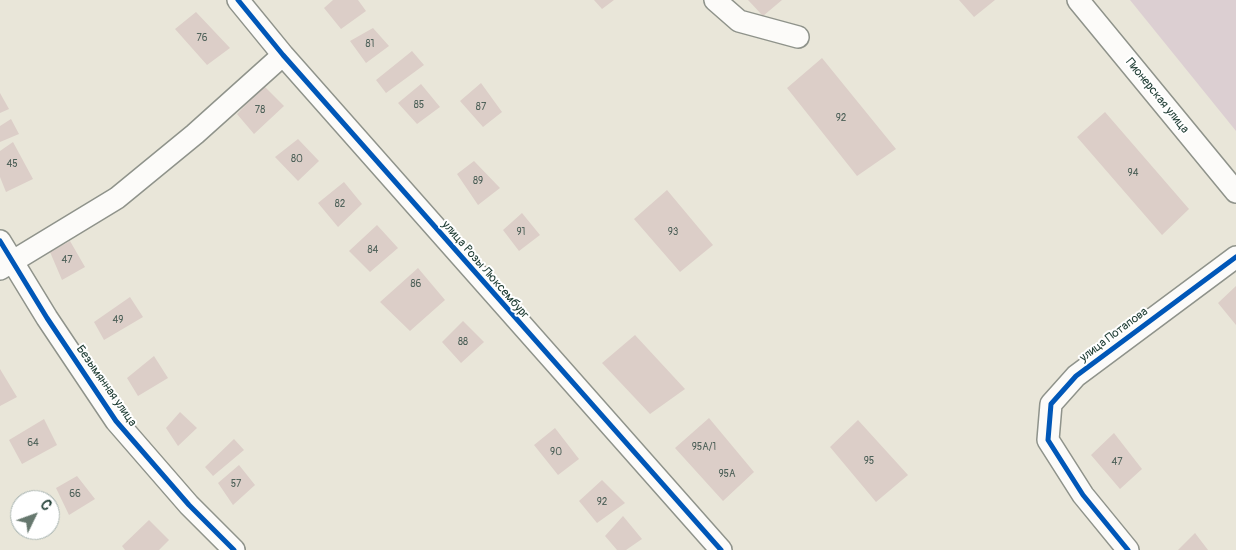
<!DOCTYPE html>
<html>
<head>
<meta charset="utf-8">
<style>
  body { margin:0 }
  #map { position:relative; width:1236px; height:550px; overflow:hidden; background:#e9e6d9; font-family:Pangolin,sans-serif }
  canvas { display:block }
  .north { position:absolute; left:10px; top:490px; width:50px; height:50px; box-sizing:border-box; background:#fff; border:1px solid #a5b1ae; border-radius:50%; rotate:48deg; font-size:14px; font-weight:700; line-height:20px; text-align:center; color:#1f3d34 }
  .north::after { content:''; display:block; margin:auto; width:18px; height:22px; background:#66786e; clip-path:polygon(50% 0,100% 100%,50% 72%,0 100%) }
</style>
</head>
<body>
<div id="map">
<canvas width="1236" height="550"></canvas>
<div class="north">С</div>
</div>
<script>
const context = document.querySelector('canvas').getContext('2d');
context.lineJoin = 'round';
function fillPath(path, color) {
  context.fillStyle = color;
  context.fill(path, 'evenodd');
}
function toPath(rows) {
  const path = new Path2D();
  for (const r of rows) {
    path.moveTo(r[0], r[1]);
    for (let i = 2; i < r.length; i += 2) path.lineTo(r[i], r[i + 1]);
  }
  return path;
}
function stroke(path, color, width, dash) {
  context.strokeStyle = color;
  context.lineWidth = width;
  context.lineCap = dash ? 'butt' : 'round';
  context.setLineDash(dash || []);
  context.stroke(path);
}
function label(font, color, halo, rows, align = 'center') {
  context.font = font + ' Pangolin,sans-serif';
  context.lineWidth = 4;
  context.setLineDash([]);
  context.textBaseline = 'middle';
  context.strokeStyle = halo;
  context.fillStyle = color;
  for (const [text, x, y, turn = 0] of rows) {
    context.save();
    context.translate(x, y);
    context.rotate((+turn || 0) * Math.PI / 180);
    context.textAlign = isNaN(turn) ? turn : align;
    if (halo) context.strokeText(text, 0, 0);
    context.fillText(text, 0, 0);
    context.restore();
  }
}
const industrial = toPath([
  [1130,0,1236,0,1236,131]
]);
const building = toPath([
  [333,0,358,0,366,11,341,29,324,8],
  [594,0,614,0,602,9],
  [748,0,782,0,763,16],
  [959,0,995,0,974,17],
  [196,12,230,48,207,65,175,29],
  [373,28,389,46,366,63,350,41],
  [412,51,424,65,386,93,376,80],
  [822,58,896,149,857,176,787,88],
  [481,83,502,112,483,127,460,101],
  [421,84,440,107,417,124,398,103],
  [264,86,284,106,254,134,237,114],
  [0,93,9,109,0,113],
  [1105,112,1189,209,1162,235,1077,137],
  [11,119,19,134,0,142,0,126],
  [298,139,319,161,298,181,275,157],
  [13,142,33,179,6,192,0,177,0,151],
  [474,161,500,188,478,205,457,174],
  [344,182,362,204,338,227,318,203],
  [667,190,713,245,680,272,634,219],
  [522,213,540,235,519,251,503,230],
  [377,225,398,248,370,272,349,251],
  [70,241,85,267,62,280,50,252],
  [418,268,445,300,410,331,380,302],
  [1236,286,1236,325,1218,303],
  [130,297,143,317,104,340,94,322],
  [463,321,484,342,461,363,442,342],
  [635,335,685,389,650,414,602,363],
  [154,356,168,378,138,396,127,378],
  [0,369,17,397,0,406],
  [180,412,197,428,178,446,166,428],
  [709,418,754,472,723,501,675,448],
  [44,419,57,445,22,464,9,440],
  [858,420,908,475,876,502,830,447],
  [555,428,579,459,558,475,534,445],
  [1114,433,1142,469,1120,489,1091,455],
  [234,439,244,450,213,476,205,467],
  [239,465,255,485,233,505,218,483],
  [77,476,95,499,69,515,56,488],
  [602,480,625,503,597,523,579,501],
  [623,516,642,539,626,550,617,550,605,536],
  [149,520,169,540,159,550,125,550,122,546],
  [1195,533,1208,550,1178,550]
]);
const minor = toPath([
  [238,0,283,55,721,550],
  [715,0,739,21,798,37],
  [1078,0,1236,192],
  [0,241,47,318,116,421,189,505,234,550],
  [0,269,117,198,195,134,283,55],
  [1128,550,1083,495,1048,440,1051,404,1076,376,1236,257]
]);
const cycleway = toPath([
  [238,0,283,55,721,550],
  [0,241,47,318,116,421,189,505,234,550],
  [1128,550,1083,495,1048,440,1051,404,1076,376,1236,257]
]);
const numberNames = [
  ["76",202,38],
  ["81",370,44],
  ["85",419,105],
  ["87",481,107],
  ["78",260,110],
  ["92",841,118],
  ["80",297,159],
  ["45",12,164],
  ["94",1133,173],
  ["89",478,181],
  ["82",340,204],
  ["91",521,232],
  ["93",673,232],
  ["84",373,250],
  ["47",67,260],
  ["86",416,284],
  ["49",118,320],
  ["88",463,342],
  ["64",33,443],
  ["95А/1",704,447],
  ["90",556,452],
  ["95",869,461],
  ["47",1117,462],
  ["95А",727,474],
  ["57",236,484],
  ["66",75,494],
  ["92",602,502]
];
const streetNames = [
  ["Пионерская улица",1157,96,51],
  ["улица Розы Люксембург",485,270,49],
  ["улица Потапова",1114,335,-37],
  ["Безымянная улица",106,386,55]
];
fillPath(industrial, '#dccfd2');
fillPath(building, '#dccec8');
stroke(minor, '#8f938b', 24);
stroke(minor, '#fcfbf9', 21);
stroke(cycleway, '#0057b8', 5);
label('10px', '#4e6159', null, numberNames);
label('12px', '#1f3d34', '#fff', streetNames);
</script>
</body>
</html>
